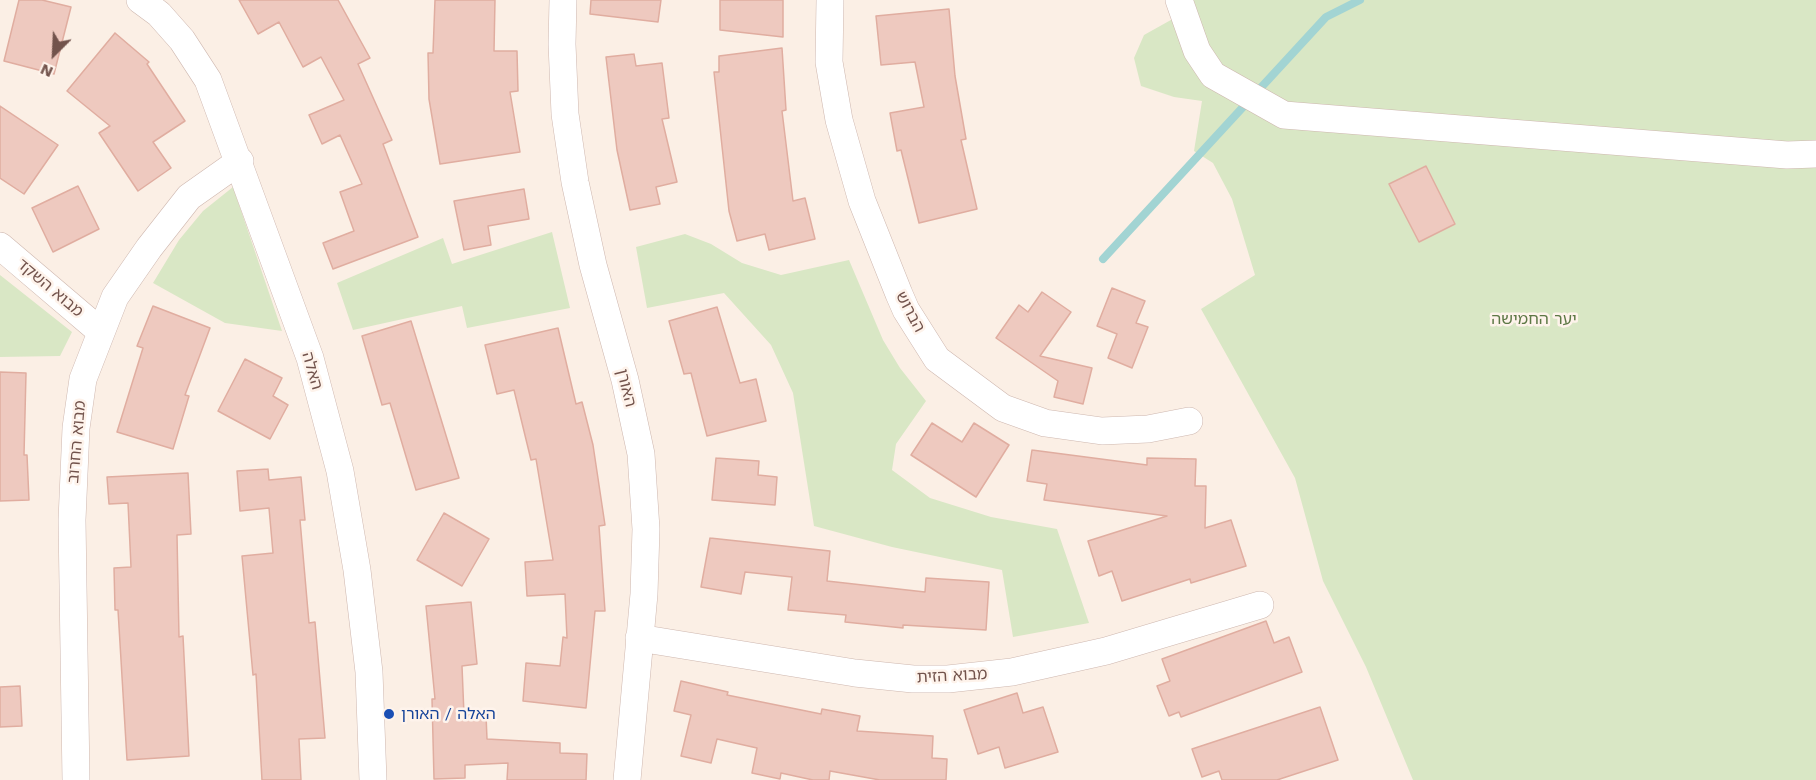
<!DOCTYPE html>
<html>
<head>
<meta charset="utf-8">
<style>
  body { margin:0 }
  #map { position:relative; width:1816px; height:780px; overflow:hidden; background:#fbefe5; font-family:"Work Sans",sans-serif }
  canvas { display:block }
  .north { position:absolute; left:24px; top:24px; width:60px; height:60px; -webkit-text-stroke:4px #fef3eb; paint-order:stroke; rotate:204deg; font-size:16px; font-weight:700; line-height:24px; text-align:center; color:#72534c }
  .north::after { content:''; display:block; margin:auto; width:21px; height:27px; background:#72534c; clip-path:polygon(50% 0,100% 100%,50% 72%,0 100%) }
</style>
</head>
<body>
<div id="map">
<canvas width="1816" height="780"></canvas>
<div class="north">N</div>
</div>
<script>
const context = document.querySelector('canvas').getContext('2d');
context.lineJoin = 'round';
function fillPath(path, color) {
  context.fillStyle = color;
  context.fill(path, 'evenodd');
}
function toPath(rows) {
  const path = new Path2D();
  for (const r of rows) {
    path.moveTo(r[0], r[1]);
    for (let i = 2; i < r.length; i += 2) path.lineTo(r[i], r[i + 1]);
  }
  return path;
}
function stroke(path, color, width, dash) {
  context.strokeStyle = color;
  context.lineWidth = width;
  context.lineCap = dash ? 'butt' : 'round';
  context.setLineDash(dash || []);
  context.stroke(path);
}
function label(font, color, halo, rows, align = 'center') {
  context.font = font + ' "Work Sans","Noto Sans Hebrew",sans-serif';
  context.lineWidth = 5;
  context.setLineDash([]);
  context.textBaseline = 'middle';
  context.strokeStyle = halo;
  context.fillStyle = color;
  for (const [text, x, y, turn = 0] of rows) {
    context.save();
    context.translate(x, y);
    context.rotate((+turn || 0) * Math.PI / 180);
    context.textAlign = isNaN(turn) ? turn : align;
    if (halo) context.strokeText(text, 0, 0);
    context.fillText(text, 0, 0);
    context.restore();
  }
}
const green = toPath([
  [1169,0,1816,0,1816,780,1413,780,1366,667,1323,581,1295,478,1201,309,1255,275,1232,199,1213,163,1194,151,1202,101,1174,97,1141,86,1134,58,1144,35,1178,16],
  [233,187,282,331,225,323,153,283,179,240,203,211],
  [552,232,570,308,467,328,462,306,353,330,337,283,443,238,452,264],
  [685,234,711,244,742,263,781,275,849,260,883,340,900,368,926,401,896,444,892,470,930,498,991,517,1057,529,1089,623,1013,637,1002,570,892,547,814,526,793,393,771,345,724,293,647,308,636,247],
  [0,275,72,332,60,356,0,357]
]);
const stream = toPath([
  [1103,259,1326,17,1360,0]
]);
const building = toPath([
  [19,0,42,0,71,7,54,74,4,61,19,0],
  [239,0,338,0,370,58,358,64,392,140,383,144,418,237,333,269,323,243,354,231,340,192,362,184,340,135,322,144,309,115,344,100,321,57,303,67,279,22,258,34,239,0],
  [435,0,495,0,494,51,517,51,518,91,510,92,520,152,440,164,429,99,428,53,433,53,435,0],
  [591,0,661,0,658,22,590,14,591,0],
  [720,0,783,0,783,37,720,30,720,0],
  [949,9,955,76,966,139,961,140,977,209,919,223,901,150,897,151,890,113,924,107,915,62,881,65,876,16,949,9],
  [115,33,149,62,147,64,185,121,153,142,171,168,138,191,99,133,110,126,67,91,115,33],
  [782,48,786,110,782,111,793,201,805,198,815,239,769,250,765,234,737,241,729,211,714,72,719,72,719,56,782,48],
  [634,54,636,66,662,63,669,118,662,119,677,182,656,187,660,204,630,210,617,150,606,57,634,54],
  [0,106,58,145,24,194,0,178,0,106],
  [1426,166,1455,224,1419,242,1389,184,1426,166],
  [78,186,99,229,53,252,32,208,78,186],
  [524,189,529,219,488,226,491,245,464,250,454,201,524,189],
  [1112,288,1145,301,1136,323,1148,327,1132,368,1108,358,1117,334,1097,326,1112,288],
  [1042,292,1071,312,1040,356,1092,368,1083,404,1054,397,1058,381,996,338,1019,305,1028,312,1042,292],
  [153,306,210,328,185,395,189,396,173,449,117,432,143,348,137,346,153,306],
  [717,307,740,383,756,379,766,421,707,436,691,373,684,374,669,321,717,307],
  [411,321,459,478,416,490,390,403,382,405,362,336,411,321],
  [558,328,576,404,582,402,593,445,605,525,599,526,605,611,595,611,586,708,523,701,526,663,560,666,563,637,567,638,565,594,527,596,525,562,553,560,536,459,531,460,514,390,497,394,485,345,558,328],
  [245,359,282,378,273,396,288,405,270,439,218,411,245,359],
  [0,372,26,373,24,455,27,455,29,500,0,501,0,372],
  [932,423,962,442,974,423,1009,445,976,497,911,455,932,423],
  [1032,450,1147,465,1147,458,1196,459,1195,486,1206,486,1205,528,1231,520,1246,566,1191,583,1190,579,1122,601,1112,571,1099,576,1088,541,1167,516,1044,500,1047,484,1027,481,1032,450],
  [716,458,759,461,758,475,777,477,775,505,712,500,716,458],
  [268,469,269,480,301,477,305,520,300,520,309,623,315,622,325,738,299,739,301,780,262,780,256,674,253,675,242,556,273,553,269,508,240,511,237,471,268,469],
  [188,473,191,534,177,535,179,637,183,636,189,756,127,760,118,610,115,610,114,568,131,567,128,503,109,504,107,477,188,473],
  [444,513,489,539,462,586,417,560,444,513],
  [710,538,830,551,827,581,925,592,926,578,989,582,986,630,903,625,903,628,845,622,846,615,788,610,792,577,745,572,741,594,701,587,710,538],
  [471,602,477,664,462,666,464,715,486,715,487,739,560,743,560,753,587,754,586,780,507,780,508,763,465,765,465,778,434,779,432,699,435,699,426,606,471,602],
  [1266,621,1274,643,1289,637,1302,672,1181,717,1179,712,1169,716,1157,686,1170,681,1162,659,1266,621],
  [681,681,728,692,727,695,821,714,822,709,860,716,857,731,933,736,932,758,947,759,946,780,880,780,830,771,829,780,813,780,781,773,780,779,752,773,757,748,717,739,711,763,681,756,691,715,674,711,681,681],
  [20,686,22,726,0,727,0,687,20,686],
  [1017,693,1023,713,1043,707,1058,752,1005,768,999,747,978,754,964,710,1017,693],
  [1320,707,1338,760,1277,780,1222,780,1219,771,1202,777,1192,749,1320,707]
]);
const minor = toPath([
  [140,0,159,14,182,40,208,80,310,358,340,471,357,570,369,672,373,780],
  [563,0,562,44,565,114,575,182,593,265,625,380,641,454,646,529,644,594,627,780],
  [830,0,829,62,839,120,862,201,899,294,906,310,937,359,1003,408,1045,423,1102,431,1148,429,1189,421],
  [1179,0,1197,51,1213,75,1284,115,1787,155,1816,154],
  [0,246,100,331],
  [639,638,855,673,913,679,948,679,1012,672,1106,651,1260,605],
  [76,780,72,520,76,428,83,379,115,297,149,248,189,197,240,161]
]);
const markers = [
  [389,714,6,"#1a4fb4"]
];
const streetNames = [
  ["מבוא השקד",50,288,40],
  ["הברוש",910,312,62],
  ["האלה",312,371,74],
  ["האורן",626,388,76],
  ["מבוא החרוב",77,442,-85],
  ["מבוא הזית",952,676,-3]
];
const parkNames = [
  ["יער החמישה",1534,319]
];
const transitNames = [
  ["האלה / האורן",401,714]
];
fillPath(green, '#d9e7c5');
stroke(stream, '#a2d4d3', 8);
fillPath(building, '#eec9bf');
stroke(building, '#e0ada0', 1.5);
stroke(minor, '#ceb7af', 28);
stroke(minor, '#fff', 27);
for (const [x, y, r, color] of markers) {
  const dot = new Path2D();
  dot.arc(x, y, r, 0, 2 * Math.PI);
  context.fillStyle = color;
  context.fill(dot);
  stroke(dot, '#fef3eb', 2);
}
label('16px', '#72534c', '#fef3eb', streetNames);
label('16px', '#5d7845', '#fef3eb', parkNames);
label('16px', '#164399', '#fef3eb', transitNames, 'left');
</script>
</body>
</html>
